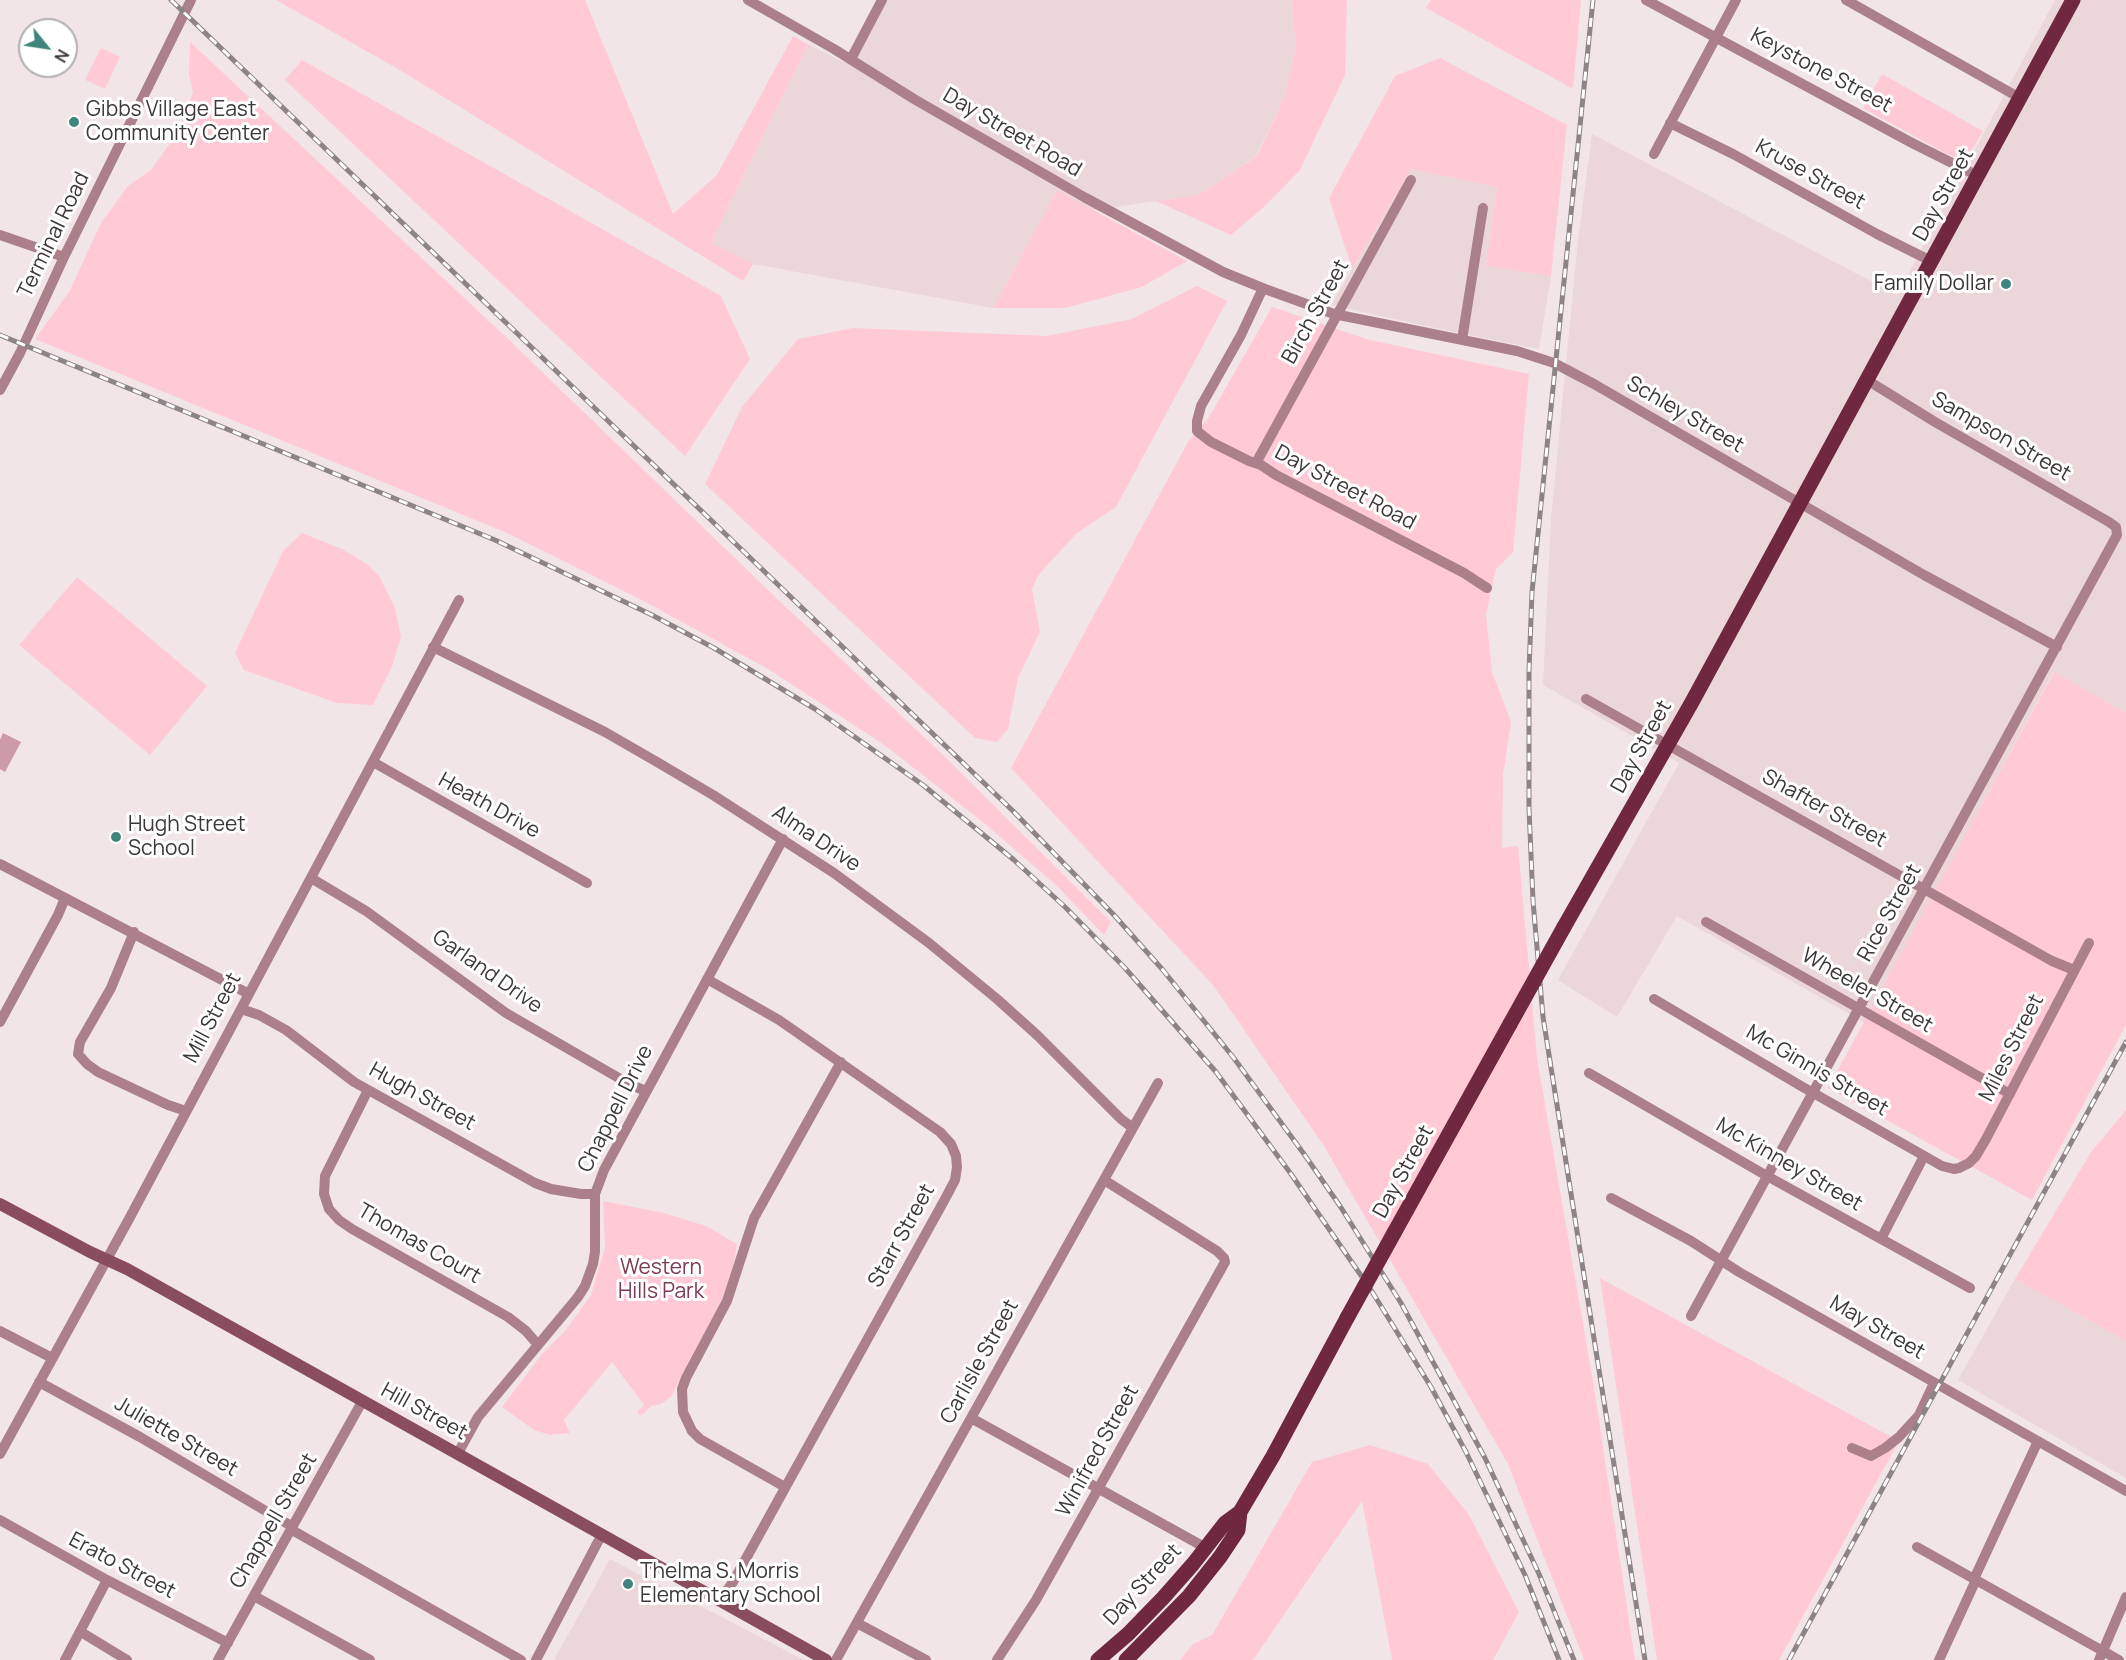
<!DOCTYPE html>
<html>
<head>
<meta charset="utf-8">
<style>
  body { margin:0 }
  #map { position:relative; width:2126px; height:1660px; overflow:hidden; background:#f2e5e8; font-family:Manrope,sans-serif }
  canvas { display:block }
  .north { position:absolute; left:18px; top:18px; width:60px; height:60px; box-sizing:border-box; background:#fff; border:2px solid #b1afaf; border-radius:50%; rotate:120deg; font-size:16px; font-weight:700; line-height:24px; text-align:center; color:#3c3738 }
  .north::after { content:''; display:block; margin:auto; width:21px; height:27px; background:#40857b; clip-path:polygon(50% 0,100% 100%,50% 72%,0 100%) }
</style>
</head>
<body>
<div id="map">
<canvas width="2126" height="1660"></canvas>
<div class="north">N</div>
</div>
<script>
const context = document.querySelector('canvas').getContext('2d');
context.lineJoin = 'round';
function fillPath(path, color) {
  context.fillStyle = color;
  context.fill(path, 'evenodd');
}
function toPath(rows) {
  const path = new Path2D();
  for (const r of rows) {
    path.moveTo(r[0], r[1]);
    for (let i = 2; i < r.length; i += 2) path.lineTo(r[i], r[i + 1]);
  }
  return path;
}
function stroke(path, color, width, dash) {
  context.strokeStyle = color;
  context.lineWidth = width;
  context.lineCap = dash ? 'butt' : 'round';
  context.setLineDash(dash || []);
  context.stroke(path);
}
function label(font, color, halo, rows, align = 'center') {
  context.font = font + ' Manrope,sans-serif';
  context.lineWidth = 6;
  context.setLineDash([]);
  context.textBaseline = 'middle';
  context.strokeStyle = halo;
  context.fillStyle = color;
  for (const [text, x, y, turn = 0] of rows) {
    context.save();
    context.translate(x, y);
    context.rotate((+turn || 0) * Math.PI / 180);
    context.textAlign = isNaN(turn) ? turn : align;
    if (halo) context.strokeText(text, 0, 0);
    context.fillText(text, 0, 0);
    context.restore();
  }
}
const built = toPath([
  [876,0,1291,0,1296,47,1285,96,1256,156,1198,195,1093,210,1057,190,993,308,753,264,711,243,808,44,843,62],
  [2055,0,2126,0,2126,713,2053,672,1865,1023,1677,916,1617,1017,1558,980,1679,763,1543,685,1551,519,1578,240,1592,134,1897,295],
  [1411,169,1497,187,1486,266,1551,276,1539,349,1454,332,1331,305],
  [2015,1279,2126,1341,2126,1478,1958,1380],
  [610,1559,708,1610,804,1660,554,1660]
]);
const green = toPath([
  [276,0,585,0,673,214,717,175,793,36,808,44,711,243,753,264,743,281,398,69],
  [1291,0,1347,0,1345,75,1300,170,1265,206,1231,235,1156,201,1198,195,1257,156,1285,96,1296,47],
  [1431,0,1581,0,1573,89,1426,8],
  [190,42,505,336,768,590,942,754,1111,922,1104,935,1057,886,984,823,883,744,768,669,636,597,507,533,35,339,69,292,101,223,128,186,151,170,178,132,193,92,189,75],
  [101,48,120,57,105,89,85,80],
  [1440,58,1567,125,1551,276,1486,266,1497,187,1411,169,1352,269,1329,198,1395,76],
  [302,60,721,296,750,359,685,456,285,80],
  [1882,74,1983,131,1965,162,1947,154,1863,108],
  [1057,190,1093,210,1187,261,1142,287,1065,308,993,308],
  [1197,286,1227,301,1116,507,1077,533,1039,574,1032,589,1040,632,1018,678,1008,729,997,742,975,738,705,484,742,407,798,339,853,328,1047,336,1132,319],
  [1272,307,1370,340,1529,374,1513,552,1496,569,1486,614,1492,672,1511,722,1503,775,1502,848,1518,846,1537,1058,1594,1387,1635,1660,1584,1660,1508,1464,1324,1146,1213,985,1011,768,1188,442,1209,417],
  [302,533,342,549,367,564,379,576,395,608,401,637,392,667,373,705,337,703,244,670,235,653,283,551],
  [77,577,207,686,150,755,19,645],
  [2054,672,2126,713,2126,1025,2032,1200,1828,1088],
  [2126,1110,2126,1341,2015,1279,2091,1152],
  [603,1201,664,1213,706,1226,737,1244,733,1268,722,1300,671,1397,661,1404,651,1406,642,1415,638,1414,638,1411,644,1405,612,1362,564,1420,570,1433,550,1435,534,1430,502,1407,542,1354,565,1331,591,1295,605,1248],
  [1600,1278,1899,1441,1779,1660,1657,1660],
  [1370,1445,1428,1464,1469,1515,1519,1612,1493,1660,1392,1660,1362,1501,1253,1660,1180,1660,1193,1644,1212,1635,1312,1462]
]);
const water = toPath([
  [3,733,21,742,5,772,0,769,0,740]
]);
const street = toPath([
  [748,0,834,49,914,99,1084,197,1223,272,1265,289,1334,314,1517,351,1554,363,1594,384,1924,575,2057,647],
  [1646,0,1914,144,1978,176],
  [1846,0,2020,98],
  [851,59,882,0],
  [1670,123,1733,154,1877,234,1931,261],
  [1654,154,1736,0],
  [0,235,64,257],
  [1263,288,1241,335,1201,406,1197,421,1197,431,1211,442,1249,461,1261,465,1276,475,1464,573,1487,588],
  [1462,340,1483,208],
  [0,390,20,353,64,257,191,0],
  [1256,463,1411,180],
  [433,647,605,732,657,762,713,795,834,873,929,943,997,999,1037,1035,1121,1119,1133,1128],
  [1586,699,2052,961,2074,970],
  [373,762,587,883],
  [0,864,249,994],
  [311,878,366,911,506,1013,631,1085,646,1091],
  [1706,922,2010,1094],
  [134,932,111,988,80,1042,78,1054,87,1064,98,1072,168,1105,186,1111],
  [707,979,779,1020,940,1132,951,1144,956,1156,957,1167,955,1180,945,1199,733,1582,720,1600],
  [1654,999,1801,1086,1942,1166,1954,1169,1959,1168,1969,1163,1976,1156,1986,1139,2089,943],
  [241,1009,259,1015,286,1030,354,1082,535,1183,551,1189,581,1194,595,1194],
  [0,1022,58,915,65,898],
  [1589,1073,1767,1176,1970,1288],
  [368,1090,325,1176,324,1194,329,1209,339,1220,352,1229,508,1317,526,1331,538,1345],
  [1611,1198,1691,1241,1739,1272,2126,1491],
  [1881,1239,1924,1156],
  [1691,1316,2117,535,2116,527,2109,522,1935,422,1867,380],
  [0,1331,52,1358],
  [39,1382,140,1437,293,1527],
  [971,1418,1206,1548],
  [1852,1448,1871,1456,1885,1448,1899,1437,1919,1415,1934,1383],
  [458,1453,478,1417,578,1297,585,1286,593,1264,595,1252,595,1194,604,1170,783,839],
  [0,1454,129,1219,459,600],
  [785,1487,700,1439,692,1431,683,1412,682,1389,686,1378,727,1301,754,1218,841,1062],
  [0,1520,107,1580,228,1643],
  [292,1530,521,1660],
  [1917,1547,2119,1660],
  [254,1596,370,1660],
  [857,1623,926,1660],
  [81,1632,127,1660],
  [65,1660,107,1580],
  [218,1660,363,1400],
  [536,1660,602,1534],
  [836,1660,1158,1083],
  [997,1660,1036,1600,1225,1262,1224,1258,1217,1251,1104,1180],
  [1939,1660,1975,1582,1974,1579,2038,1441],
  [2099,1660,2126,1597]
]);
const secondary = toPath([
  [0,1204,90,1252,127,1269,826,1660]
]);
const primary = toPath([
  [1564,927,1692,702,2073,0],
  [1394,1233,1510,1024],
  [1098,1660,1128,1634,1163,1598,1193,1564,1225,1523,1240,1512],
  [1126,1660,1189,1596,1220,1557,1238,1530,1240,1512,1273,1456,1347,1318]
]);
const rail = toPath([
  [171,0,1013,811,1114,915,1162,969,1233,1057,1304,1154,1340,1206,1401,1303,1485,1458,1539,1574,1574,1660],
  [1593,0,1532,592,1529,671,1529,808,1533,901,1543,1017,1645,1660],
  [0,335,495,540,652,615,714,648,815,709,923,785,1014,860,1065,907,1125,968,1216,1072,1291,1174,1371,1290,1431,1387,1466,1452,1525,1575,1559,1660],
  [1789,1660,2126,1042]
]);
const primaryBridge = toPath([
  [1510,1024,1564,927],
  [1347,1318,1394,1233]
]);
const markers = [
  [74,122,6,"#40857b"],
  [2006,284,6,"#40857b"],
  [116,837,6,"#40857b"],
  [628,1584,6,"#40857b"]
];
const streetNames = [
  ["Keystone Street",1821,71,28],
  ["Day Street Road",1012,133,30],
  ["Kruse Street",1810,175,29],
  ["Day Street",1944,195,-61],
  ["Terminal Road",54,235,-64],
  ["Birch Street",1316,312,-61],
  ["Schley Street",1685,415,30],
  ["Sampson Street",2001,437,30],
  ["Day Street Road",1345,488,28],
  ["Day Street",1642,747,-61],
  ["Heath Drive",489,806,29],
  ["Shafter Street",1824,809,29],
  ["Alma Drive",816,839,34],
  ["Rice Street",1890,913,-61],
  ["Garland Drive",487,972,35],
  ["Wheeler Street",1867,991,30],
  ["Mill Street",213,1018,-62],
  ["Miles Street",2012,1048,-63],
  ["Mc Ginnis Street",1817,1071,30],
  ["Hugh Street",422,1097,29],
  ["Chappell Drive",616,1109,-63],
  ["Mc Kinney Street",1789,1165,30],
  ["Day Street",1404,1172,-61],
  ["Starr Street",902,1236,-61],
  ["Thomas Court",419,1244,30],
  ["May Street",1877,1328,30],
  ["Carlisle Street",980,1362,-61],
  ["Hill Street",424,1412,29],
  ["Juliette Street",176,1437,30],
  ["Winifred Street",1098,1451,-61],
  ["Chappell Street",274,1521,-60],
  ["Erato Street",122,1566,28],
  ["Day Street",1143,1585,-47]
];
const poiNames = [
  ["Gibbs Village East",86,110],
  ["Community Center",86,134],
  ["Family Dollar",1994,284,"right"],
  ["Hugh Street",128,825],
  ["School",128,849],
  ["Thelma S. Morris",640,1572],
  ["Elementary School",640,1596]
];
const parkNames = [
  ["Western",661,1268],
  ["Hills Park",661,1292]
];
fillPath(built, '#ebd6da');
fillPath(green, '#ffcad6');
fillPath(water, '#cd9aa7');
stroke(street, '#ab808b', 10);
stroke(secondary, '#894d5e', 12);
stroke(primary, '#6f2840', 15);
stroke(rail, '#8d8486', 5);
stroke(rail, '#fff', 3, [9]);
stroke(primaryBridge, '#6f2840', 15);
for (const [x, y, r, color] of markers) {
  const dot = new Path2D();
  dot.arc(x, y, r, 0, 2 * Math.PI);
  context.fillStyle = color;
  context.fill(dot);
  stroke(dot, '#fff', 2);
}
label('21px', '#3c3738', '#fff', streetNames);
label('21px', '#3c3738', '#fff', poiNames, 'left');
label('21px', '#7c3b4f', '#fff', parkNames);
</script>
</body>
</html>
